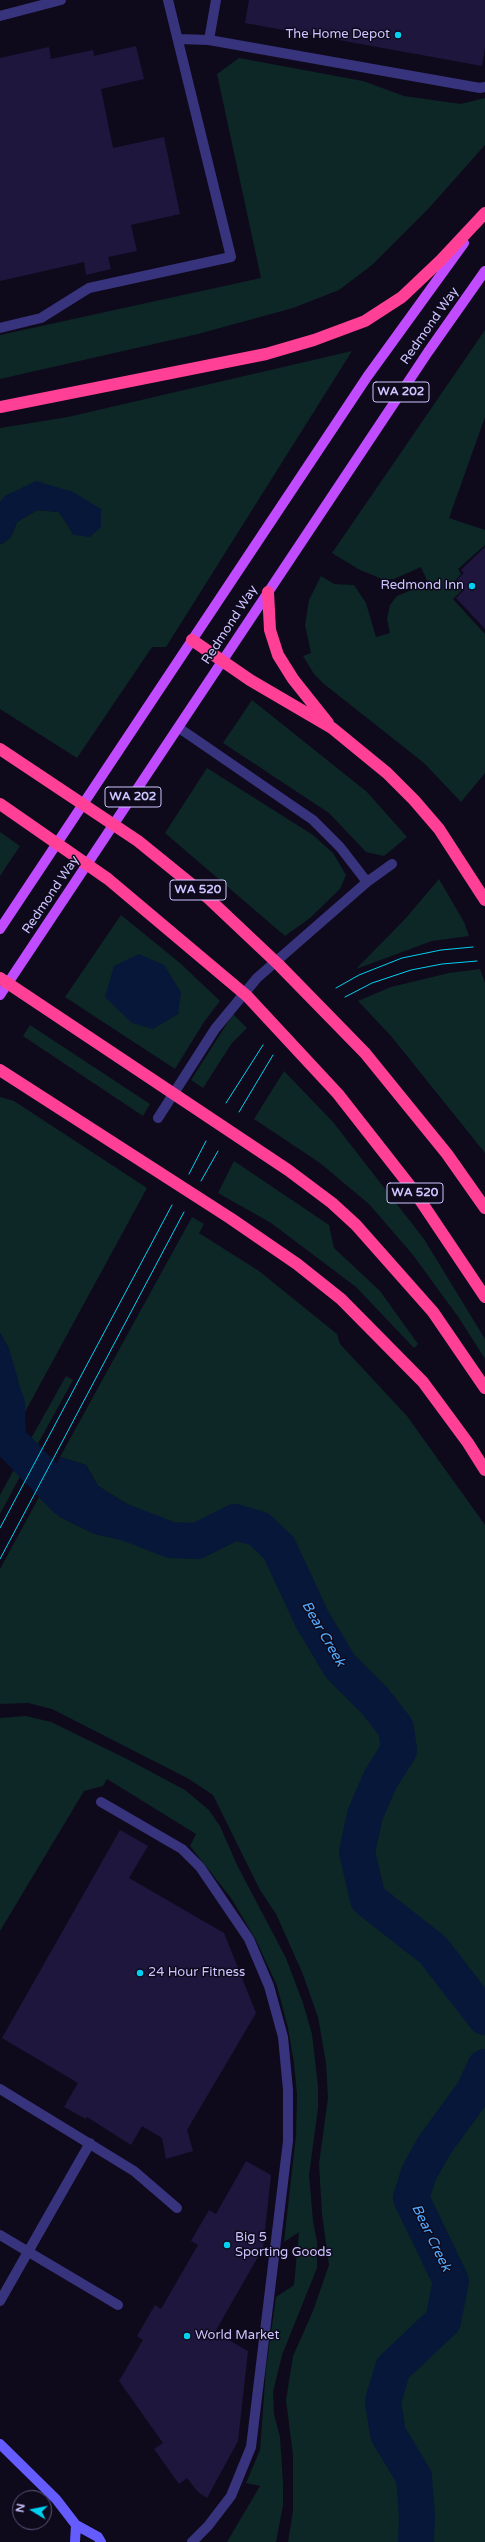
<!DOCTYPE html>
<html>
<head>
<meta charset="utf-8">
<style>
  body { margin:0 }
  #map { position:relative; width:485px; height:2542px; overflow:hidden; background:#0e0a1c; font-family:"Varela Round",sans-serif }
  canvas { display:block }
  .north { position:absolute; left:12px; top:2490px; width:40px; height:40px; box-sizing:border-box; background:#0e0a1c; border:1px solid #5a5577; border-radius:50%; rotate:280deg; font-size:11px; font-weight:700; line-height:16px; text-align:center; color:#cdc5ff }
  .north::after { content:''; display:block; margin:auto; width:14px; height:18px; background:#00d1f0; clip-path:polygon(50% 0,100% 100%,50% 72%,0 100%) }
</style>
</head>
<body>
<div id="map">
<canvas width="485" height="2542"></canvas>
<div class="north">N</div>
</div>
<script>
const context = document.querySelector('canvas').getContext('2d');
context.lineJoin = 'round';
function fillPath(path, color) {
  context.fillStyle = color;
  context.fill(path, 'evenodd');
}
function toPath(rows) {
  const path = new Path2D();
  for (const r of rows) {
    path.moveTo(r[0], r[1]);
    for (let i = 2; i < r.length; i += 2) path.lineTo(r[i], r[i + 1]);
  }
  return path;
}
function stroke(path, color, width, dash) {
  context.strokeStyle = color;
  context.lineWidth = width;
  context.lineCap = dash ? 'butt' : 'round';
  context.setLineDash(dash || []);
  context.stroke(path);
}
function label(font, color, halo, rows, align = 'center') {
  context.font = font + ' "Varela Round",sans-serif';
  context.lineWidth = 3;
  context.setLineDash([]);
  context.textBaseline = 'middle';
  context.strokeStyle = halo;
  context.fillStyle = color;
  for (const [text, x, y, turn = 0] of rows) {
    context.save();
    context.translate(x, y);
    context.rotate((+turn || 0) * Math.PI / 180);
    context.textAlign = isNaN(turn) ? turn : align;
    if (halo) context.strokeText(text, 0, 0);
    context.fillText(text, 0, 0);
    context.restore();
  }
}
const green = toPath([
  [239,58,363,81,404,96,461,104,485,98,485,145,429,208,372,265,339,290,293,308,198,334,0,379,0,335,261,278,217,74],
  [485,330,485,417,449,518,485,530,485,545,458,569,461,574,454,582,462,590,453,599,485,634,485,773,461,802,424,763,324,684,314,674,303,656,311,653,305,625,309,600,321,576,334,584,354,585,366,603,376,637,390,633,387,618,390,605,397,596,428,583,421,567,394,579,382,579,360,570,332,553],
  [352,351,166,647,152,647,77,758,0,709,0,543,2,544,11,537,17,522,37,510,59,512,74,535,101,509,0,502,0,428,68,417],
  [252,700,367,792,407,837,384,856,366,852,329,813,223,743],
  [207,768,313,835,333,853,346,875,340,889,310,918,285,936,165,833],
  [0,832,20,846,0,876],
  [439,879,464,922,469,936,432,941,356,969,406,918],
  [121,915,180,963,220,1001,204,1022,175,1069,65,997],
  [480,969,485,983,485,1153,391,1036,358,1001,391,987,449,973],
  [233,1014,247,1028,232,1043,203,1088,191,1080],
  [30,1025,150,1104,143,1116,23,1036],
  [284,1071,333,1122,424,1239,485,1339,485,1359,459,1318,413,1255,369,1204,320,1163,254,1119],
  [0,1097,14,1101,147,1188,19,1423,9,1349,0,1333],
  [234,1161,329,1225,334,1248,380,1291,418,1344,414,1348,356,1287,271,1223,218,1193],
  [192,1217,204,1224,199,1233,259,1271,337,1334,340,1344,407,1416,485,1525,485,2542,288,2542,293,2511,293,2455,286,2400,293,2356,313,2311,329,2265,322,2214,319,2164,328,2098,326,2063,318,2017,302,1972,276,1914,260,1890,213,1795,189,1779,52,1709,28,1703,0,1704,0,1569,39,1497,60,1517,95,1534,168,1550,165,1528,98,1486,86,1465,60,1457],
  [66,1376,73,1380,35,1449,28,1444],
  [17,1464,23,1471,0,1514,0,1495],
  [26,1716,51,1722,125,1758,185,1790,209,1810,220,1826,237,1865,286,1958,303,2003,312,2034,318,2086,318,2108,309,2175,313,2221,317,2242,317,2268,282,2355,273,2392,274,2414,280,2437,283,2483,283,2505,276,2542,227,2542,260,2486,246,2483,260,2450,266,2369,276,2297,294,2285,299,2232,284,2242,296,2135,297,2095,294,2063,288,2028,277,1986,256,1940,231,1898,190,1846,196,1834,107,1779,103,1786,84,1791,0,1931,0,1718]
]);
const water = toPath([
  [36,481,73,492,101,509,101,527,90,537,74,535,59,512,37,510,17,522,11,537,2,544,0,543,0,502,5,496],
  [139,954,164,965,181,992,178,1014,153,1029,132,1023,105,997,114,966],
  [0,1333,9,1349,18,1379,19,1423,3,1451,0,1431],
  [60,1457,86,1465,98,1486,165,1528,168,1551,95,1534,60,1517,39,1497]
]);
const river = toPath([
  [0,1385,7,1404,8,1439,67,1500,171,1540,197,1541,235,1522,259,1529,279,1548,312,1619,340,1666,375,1701,396,1728,399,1750,380,1780,365,1815,357,1852,368,1899,433,1950,485,2017],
  [416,2542,417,2516,414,2477,388,2434,383,2401,393,2368,443,2321,451,2281,411,2198,419,2173,434,2146,474,2091,485,2067]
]);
const building = toPath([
  [249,0,485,0,485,47,482,66,245,23],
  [136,46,144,79,101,89,113,148,164,137,180,214,131,225,137,251,108,257,111,269,86,275,84,262,0,281,0,58,49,47,51,59,93,50,94,56],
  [485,547,485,629,456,598,464,590,456,581,464,573,461,570],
  [120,1830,148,1846,129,1878,224,1933,256,2013,187,2130,193,2151,166,2159,162,2138,142,2126,131,2145,87,2117,86,2119,64,2107,78,2083,2,2038],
  [246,2161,271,2175,263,2248,215,2332,248,2351,238,2441,207,2498,198,2492,187,2478,179,2484,154,2449,163,2443,119,2381,143,2340,137,2336,155,2305,161,2309,198,2245,191,2241,209,2210,216,2214]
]);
const lane = toPath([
  [0,16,61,0],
  [178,39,209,40,216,0],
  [209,40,480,88,485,87],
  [0,328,41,318,89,288,231,257,168,0],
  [179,728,313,820,340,847,367,882],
  [158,1118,215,1029,257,978,367,882,392,864],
  [101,1802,182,1849,200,1867,249,1939,269,1986,283,2037,288,2090,288,2141,251,2447,231,2496,208,2526,192,2542],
  [0,2089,134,2171,177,2208],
  [0,2235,118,2305],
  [0,2301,90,2143]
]);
const secondary = toPath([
  [0,2444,56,2499,76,2525,98,2537,101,2542],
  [75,2542,76,2525]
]);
const primary = toPath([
  [0,929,367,377,464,243],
  [0,995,428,352,485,271]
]);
const highway = toPath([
  [0,407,266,354,314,340,365,321,402,297,441,260,485,213],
  [268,592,270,630,278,655,293,679,328,723],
  [192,640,250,680,332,728,387,773,414,800,439,829,485,900],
  [0,749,138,841,207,897,279,965,365,1053,447,1154,485,1208],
  [0,804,108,879,247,996,338,1094,414,1191,485,1297],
  [0,978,288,1170,332,1203,356,1225,433,1312,485,1388],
  [0,1070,230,1218,297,1264,341,1299,423,1382,468,1443,485,1470]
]);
const tram = toPath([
  [336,988,359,975,402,958,441,950,473,947],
  [345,997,372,983,411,970,442,964,477,961],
  [226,1103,263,1045],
  [239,1112,273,1055],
  [189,1174,206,1141],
  [201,1181,218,1151],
  [0,1528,172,1205],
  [0,1559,184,1212]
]);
const markers = [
  [398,35,4,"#00d1f0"],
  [472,586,4,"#00d1f0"],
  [140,1973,4,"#00d1f0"],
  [227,2245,4,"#00d1f0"],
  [187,2336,4,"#00d1f0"]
];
const shields = [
  [401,392,56],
  [133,797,56],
  [198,890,56],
  [415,1193,56]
];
const shieldNames = [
  ["WA 202",401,392],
  ["WA 202",133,797],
  ["WA 520",198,890],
  ["WA 520",415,1193]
];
const poiNames = [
  ["The Home Depot",390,35,"right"],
  ["Redmond Inn",464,586,"right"],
  ["24 Hour Fitness",148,1973],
  ["Big 5",235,2238],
  ["Sporting Goods",235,2253],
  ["World Market",195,2336]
];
const streetNames = [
  ["Redmond Way",430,326,-55],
  ["Redmond Way",230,625,-57],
  ["Redmond Way",51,895,-56]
];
const waterNames = [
  ["Bear Creek",323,1634,60],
  ["Bear Creek",431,2238,64]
];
fillPath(green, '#0d2626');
fillPath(water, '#071739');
stroke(river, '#071739', 36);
fillPath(building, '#1f163e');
stroke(lane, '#38337d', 10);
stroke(secondary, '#655cff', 10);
stroke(primary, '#c14cff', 10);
stroke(highway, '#ff4096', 12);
stroke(tram, '#00d1f0', 1);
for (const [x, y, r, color] of markers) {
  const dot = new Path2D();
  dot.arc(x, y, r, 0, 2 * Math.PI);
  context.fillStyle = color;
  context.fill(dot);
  stroke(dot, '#0e0a1c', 1.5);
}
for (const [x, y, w] of shields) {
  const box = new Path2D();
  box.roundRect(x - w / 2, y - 10, w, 20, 3);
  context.fillStyle = '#0e0a1c';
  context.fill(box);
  stroke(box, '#cdc5ff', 1);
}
label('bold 12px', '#cdc5ff', null, shieldNames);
label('13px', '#cdc5ff', '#0e0a1c', poiNames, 'left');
label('13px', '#cdc5ff', '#0e0a1c', streetNames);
label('italic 14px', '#53abff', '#0e0a1c', waterNames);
</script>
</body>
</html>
